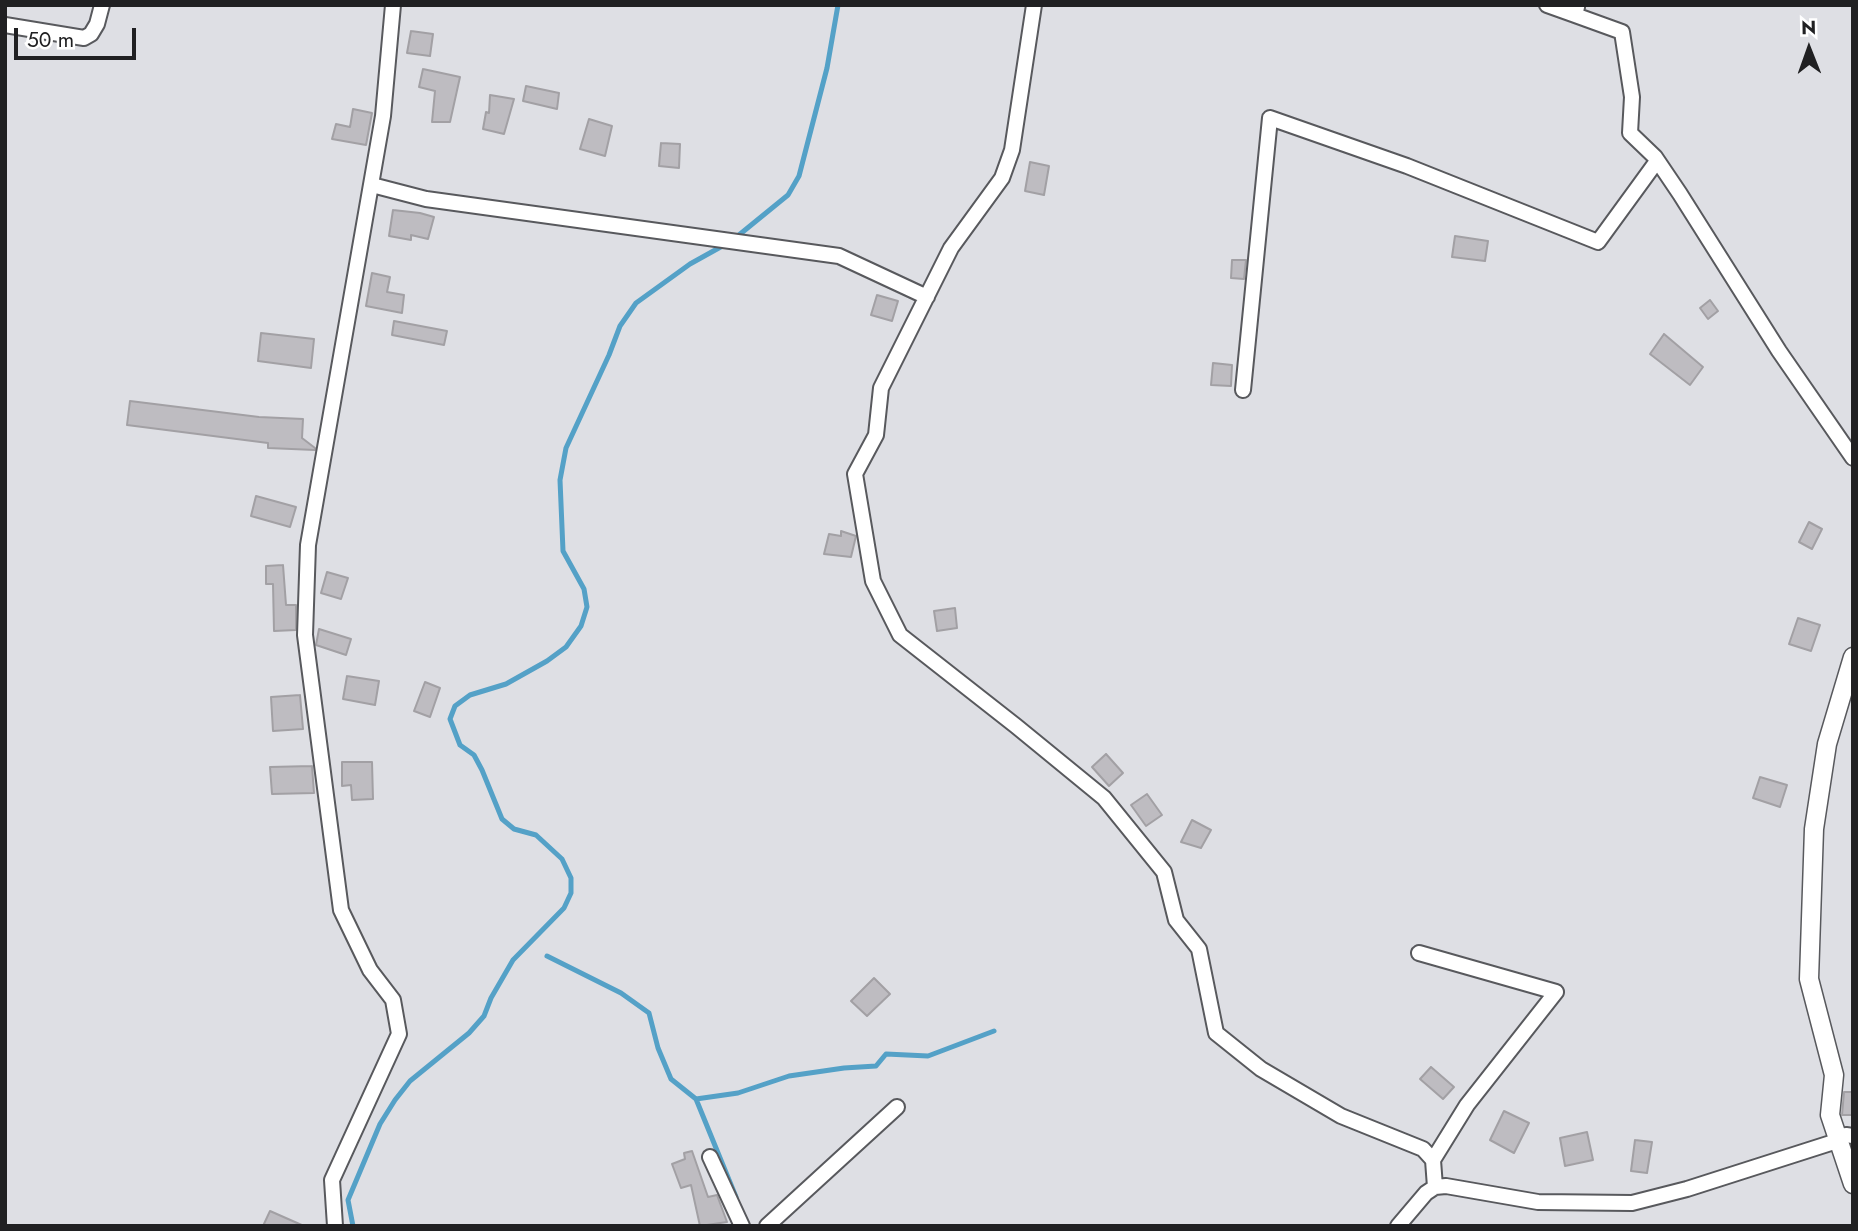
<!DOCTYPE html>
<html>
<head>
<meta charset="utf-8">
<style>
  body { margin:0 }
  #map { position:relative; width:1858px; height:1231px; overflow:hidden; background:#dedfe4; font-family:Jost,sans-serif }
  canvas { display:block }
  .frame { position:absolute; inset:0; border:7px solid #202022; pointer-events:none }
  .north { position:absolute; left:1774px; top:14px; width:70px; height:70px; -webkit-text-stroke:5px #fff; paint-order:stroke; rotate:359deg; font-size:19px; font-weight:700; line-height:28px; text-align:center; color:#202022 }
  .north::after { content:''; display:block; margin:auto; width:24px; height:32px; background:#202022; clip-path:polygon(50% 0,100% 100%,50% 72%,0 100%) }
  .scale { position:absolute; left:14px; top:28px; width:122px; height:32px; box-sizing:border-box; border:4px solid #202022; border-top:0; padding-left:9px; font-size:21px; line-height:24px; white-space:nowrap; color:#202022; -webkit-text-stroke:5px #fff; paint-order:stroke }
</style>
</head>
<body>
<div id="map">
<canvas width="1858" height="1231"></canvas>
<div class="frame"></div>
<div class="north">N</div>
<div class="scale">50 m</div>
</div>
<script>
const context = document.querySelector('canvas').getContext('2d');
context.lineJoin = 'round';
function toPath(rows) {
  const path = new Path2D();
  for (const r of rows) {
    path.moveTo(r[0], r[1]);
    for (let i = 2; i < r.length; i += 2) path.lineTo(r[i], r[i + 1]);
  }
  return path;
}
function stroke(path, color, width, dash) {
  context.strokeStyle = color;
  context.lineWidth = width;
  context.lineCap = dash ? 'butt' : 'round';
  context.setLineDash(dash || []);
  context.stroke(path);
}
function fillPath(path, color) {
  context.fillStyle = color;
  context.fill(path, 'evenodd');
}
const stream = toPath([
  [734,239,788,195,799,176,827,68,838,5],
  [547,956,621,993,649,1013,658,1048,671,1079,696,1099,738,1093,789,1076,844,1068,876,1066,886,1054,928,1056,994,1031],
  [696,1099,736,1197],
  [353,1226,348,1200,380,1124,395,1100,410,1081,469,1033,484,1016,491,998,513,960,564,908,571,893,571,878,562,859,536,835,514,829,502,819,482,770,474,755,460,745,450,719,455,706,470,695,506,684,547,661,566,647,581,626,587,607,584,589,563,551,560,480,566,448,609,355,620,326,636,303,690,264,726,244]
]);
const building = toPath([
  [411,31,433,34,430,56,407,53,411,31],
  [423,69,460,77,450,122,432,122,435,91,419,87,423,69],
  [526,86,559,93,557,109,523,101,526,86],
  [490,95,514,99,504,134,483,129,486,112,489,113,490,95],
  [353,109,372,113,366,145,332,139,336,124,350,127,353,109],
  [589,119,612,126,605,156,580,149,589,119],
  [661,143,680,144,679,168,659,166,661,143],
  [1030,162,1049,166,1044,195,1025,191,1030,162],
  [393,210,420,213,434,217,428,239,411,235,411,240,389,236,393,210],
  [1455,236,1488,241,1485,261,1452,257,1455,236],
  [1232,260,1246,260,1244,279,1231,278,1232,260],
  [372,273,390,277,387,292,404,295,402,313,366,306,372,273],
  [877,295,898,301,892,321,871,315,877,295],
  [1710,300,1718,311,1708,319,1700,308,1710,300],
  [394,321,447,331,444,345,392,335,394,321],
  [261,333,314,339,311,368,258,361,261,333],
  [1664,334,1703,367,1690,385,1650,354,1664,334],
  [1213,363,1232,365,1231,386,1211,385,1213,363],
  [130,401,259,417,303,419,302,438,315,448,315,450,268,448,268,443,127,425,130,401],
  [256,496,296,507,290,527,251,516,256,496],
  [1809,522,1822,529,1812,549,1799,542,1809,522],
  [841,531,856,536,851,557,824,554,829,534,841,536,841,531],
  [283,565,286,605,296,605,296,630,274,631,273,584,266,584,266,566,283,565],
  [327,572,348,578,341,599,321,593,327,572],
  [955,608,957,628,937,631,934,611,955,608],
  [1798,618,1820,625,1811,651,1789,644,1798,618],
  [319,629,351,639,346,655,316,645,319,629],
  [347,676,379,681,375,705,343,699,347,676],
  [425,682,440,688,430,717,414,711,425,682],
  [300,695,303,729,273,731,271,697,300,695],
  [1106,754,1123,773,1109,786,1092,767,1106,754],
  [342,762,372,762,373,799,352,800,351,785,342,786,342,762],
  [312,766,314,793,272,794,270,767,312,766],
  [1760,777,1787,785,1780,807,1753,798,1760,777],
  [1147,794,1162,815,1146,826,1131,805,1147,794],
  [1192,820,1211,830,1201,848,1181,842,1192,820],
  [874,978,890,994,867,1016,851,1001,874,978],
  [1431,1067,1454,1087,1443,1099,1420,1079,1431,1067],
  [1844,1092,1853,1092,1853,1115,1842,1115,1844,1092],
  [1504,1111,1529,1123,1514,1153,1490,1140,1504,1111],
  [1587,1132,1593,1160,1565,1166,1560,1138,1587,1132],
  [1635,1140,1652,1142,1647,1173,1631,1171,1635,1140],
  [692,1151,708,1197,717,1195,727,1222,700,1226,691,1185,681,1188,672,1164,685,1159,684,1153,692,1151],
  [270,1211,304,1226,263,1226,270,1211]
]);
const minor = toPath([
  [1034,5,1012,150,1002,178,951,248,881,388,876,435,855,474,873,581,900,635,1016,726,1104,798,1164,872,1176,920,1199,949,1216,1033,1261,1069,1341,1116,1423,1149,1433,1160,1435,1187],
  [1547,5,1575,15,1577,7],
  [1575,15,1622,32,1632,97,1630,133,1655,157,1680,194,1779,351,1853,458],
  [5,25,84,38,91,34,97,24,102,5],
  [372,185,426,199,839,256,927,297],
  [1243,390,1270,118,1407,166,1598,242,1657,161],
  [1419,953,1556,992,1467,1105,1433,1160],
  [710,1157,742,1226],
  [335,1226,332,1180,399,1034,393,1000,370,970,341,910,305,635,308,545,383,116,393,5],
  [767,1226,897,1107],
  [1398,1226,1426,1193,1435,1187,1446,1186,1538,1202,1632,1203,1687,1189,1837,1141,1846,1135,1853,1136]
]);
const tertiary = toPath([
  [1853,657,1827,744,1814,829,1809,979,1834,1075,1830,1115,1853,1184]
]);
stroke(stream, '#54a1c7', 5);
fillPath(building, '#bebcc1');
stroke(building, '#a2a0a4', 2);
stroke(minor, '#58595d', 18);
stroke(tertiary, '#58595d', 21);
stroke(minor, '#fff', 14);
stroke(tertiary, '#fff', 18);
</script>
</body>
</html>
